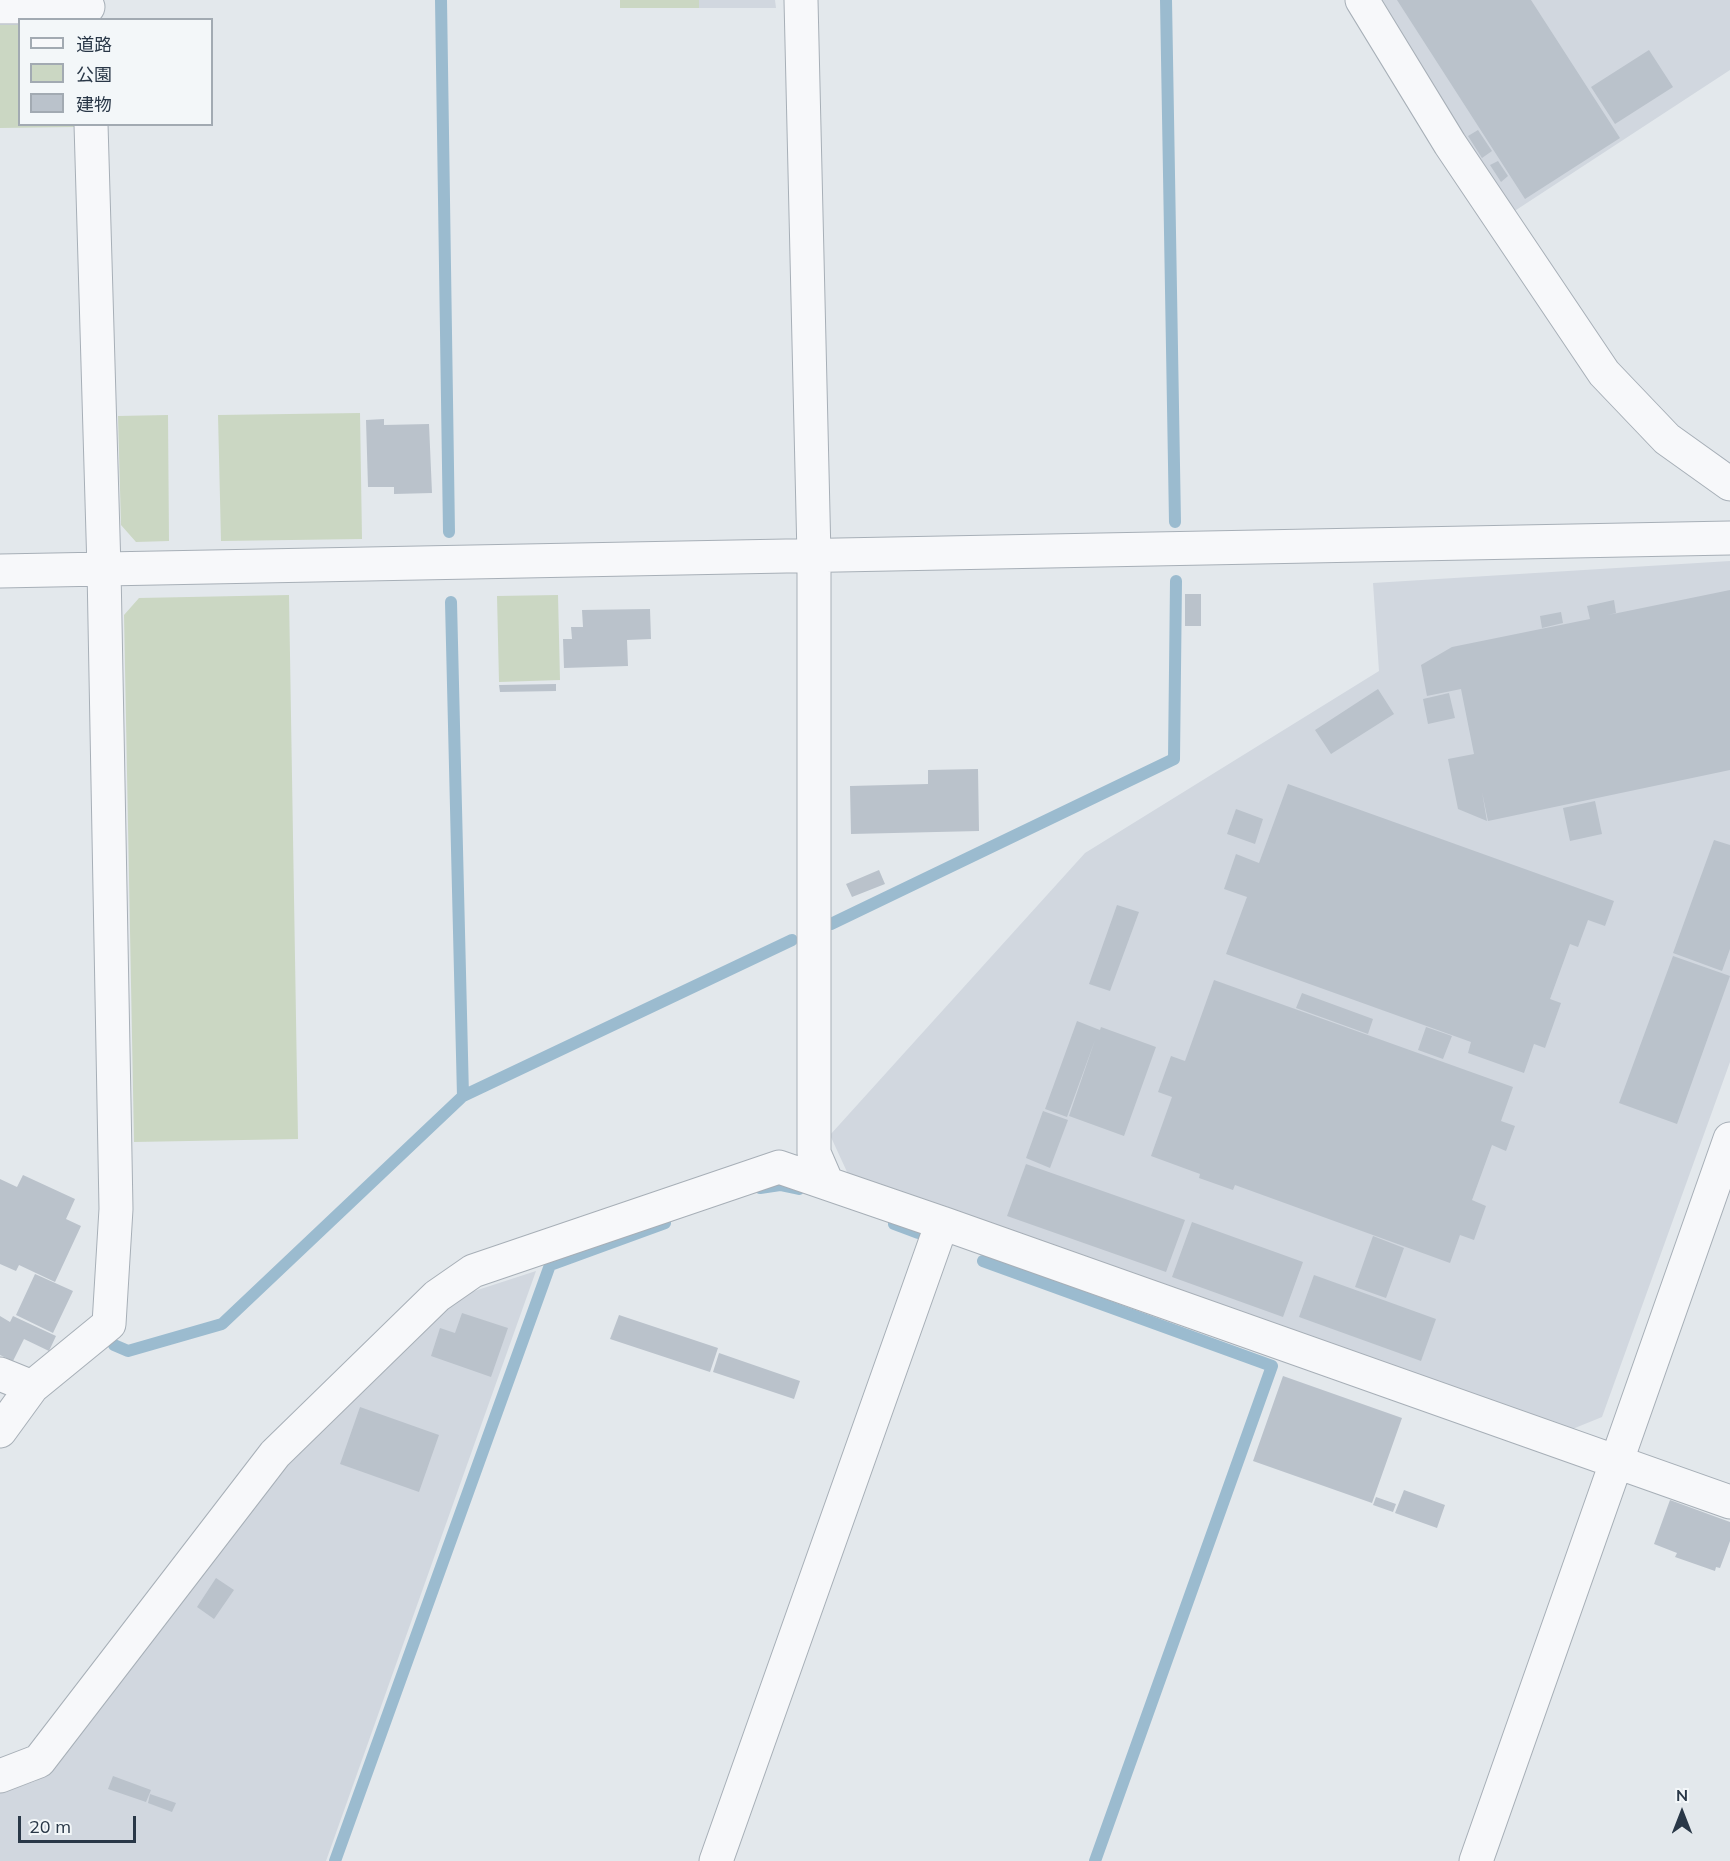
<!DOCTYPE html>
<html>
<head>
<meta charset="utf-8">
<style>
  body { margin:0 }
  #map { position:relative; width:1730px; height:1861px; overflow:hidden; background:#e3e8ec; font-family:Mulish,"Noto Sans JP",sans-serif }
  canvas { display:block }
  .legend { position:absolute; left:18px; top:18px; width:195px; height:108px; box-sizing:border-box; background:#f3f7f9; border:2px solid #a2aab2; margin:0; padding:8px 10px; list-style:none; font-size:18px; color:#293747 }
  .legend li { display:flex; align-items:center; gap:12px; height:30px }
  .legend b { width:30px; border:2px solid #a2aab2 }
  .north { position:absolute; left:1652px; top:1783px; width:60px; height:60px; -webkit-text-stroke:4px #f3f7f9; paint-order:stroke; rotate:0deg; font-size:16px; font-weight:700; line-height:24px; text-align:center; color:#293747 }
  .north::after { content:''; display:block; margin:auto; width:21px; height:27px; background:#293747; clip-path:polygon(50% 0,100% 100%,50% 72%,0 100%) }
  .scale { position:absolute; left:18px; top:1816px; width:118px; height:27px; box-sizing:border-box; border:3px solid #293747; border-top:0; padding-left:8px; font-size:18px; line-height:21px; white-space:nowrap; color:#293747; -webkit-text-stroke:4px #f3f7f9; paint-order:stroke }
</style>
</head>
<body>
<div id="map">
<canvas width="1730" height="1861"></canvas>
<ul class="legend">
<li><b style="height:8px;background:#f7f8fa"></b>道路</li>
<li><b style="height:16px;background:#cbd7c3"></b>公園</li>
<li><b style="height:16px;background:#bac2cb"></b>建物</li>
</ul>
<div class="north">N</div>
<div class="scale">20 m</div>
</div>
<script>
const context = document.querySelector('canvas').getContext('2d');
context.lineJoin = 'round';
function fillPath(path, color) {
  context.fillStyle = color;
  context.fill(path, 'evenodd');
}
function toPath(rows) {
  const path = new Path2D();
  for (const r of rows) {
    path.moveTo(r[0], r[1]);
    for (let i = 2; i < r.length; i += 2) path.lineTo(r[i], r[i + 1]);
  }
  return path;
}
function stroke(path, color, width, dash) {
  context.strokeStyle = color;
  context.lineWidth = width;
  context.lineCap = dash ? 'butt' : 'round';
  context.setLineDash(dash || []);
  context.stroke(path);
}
const built = toPath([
  [699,0,775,0,776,8,699,8],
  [1377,0,1730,0,1730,70,1510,214],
  [1730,561,1730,1062,1602,1417,1570,1430,848,1174,830,1135,1085,853,1379,671,1373,583],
  [536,1271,326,1861,0,1861,0,1793,36,1781,290,1462,456,1297]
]);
const green = toPath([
  [620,0,699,0,699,8,620,8],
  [0,25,19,25,20,124,75,125,75,127,0,128],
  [360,413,362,539,221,541,218,415],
  [168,415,169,541,136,542,121,525,118,416],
  [289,595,298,1139,134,1142,124,615,139,598],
  [558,595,560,680,499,682,497,596]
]);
const stream = toPath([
  [441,0,449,532],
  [1166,0,1175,522],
  [451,602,463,1096],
  [831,924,1174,759,1176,581],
  [760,1188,780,1185,799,1189],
  [894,1224,918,1233],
  [983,1261,1272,1366,1095,1861],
  [114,1345,128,1351,222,1324,463,1096,792,940],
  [335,1861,550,1265,665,1223]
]);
const building = toPath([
  [1397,0,1531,0,1620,138,1525,199],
  [1649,50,1673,87,1615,124,1591,87],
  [1478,130,1492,151,1482,158,1468,136],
  [1498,161,1508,176,1501,182,1490,165],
  [384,419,384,425,429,424,432,493,394,494,394,487,368,487,366,420],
  [1730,590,1730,770,1488,821,1482,792,1487,821,1458,809,1448,759,1474,754,1461,689,1427,696,1421,665,1452,647,1590,619,1587,606,1614,600,1616,613,1608,615],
  [1185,594,1201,594,1201,626,1185,626],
  [650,609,651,639,627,640,628,666,564,668,563,639,572,639,571,627,583,627,582,610],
  [1561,612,1563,623,1542,628,1540,616],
  [556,684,556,691,500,692,499,685],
  [1378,689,1394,714,1331,754,1315,730],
  [1449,693,1455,718,1428,724,1423,699],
  [978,769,979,831,851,834,850,786,928,784,928,770],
  [1288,784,1614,901,1605,926,1588,920,1578,947,1570,944,1550,999,1561,1003,1545,1048,1534,1044,1524,1073,1468,1053,1471,1042,1226,954,1247,897,1224,889,1236,854,1259,863],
  [1595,801,1602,834,1570,841,1563,808],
  [1236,809,1263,819,1255,844,1227,834],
  [1714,840,1730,845,1730,949,1722,971,1673,953],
  [879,870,885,884,852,897,846,884],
  [1117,905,1139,912,1110,991,1089,984],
  [1673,956,1730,976,1677,1124,1619,1103],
  [1214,980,1513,1087,1501,1121,1515,1126,1506,1151,1492,1145,1472,1200,1486,1206,1474,1240,1460,1235,1450,1263,1235,1185,1233,1190,1199,1178,1200,1174,1151,1156,1172,1097,1158,1092,1171,1056,1185,1061],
  [1302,993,1373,1019,1368,1034,1296,1008],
  [1077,1021,1100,1030,1101,1027,1156,1047,1124,1136,1069,1116,1095,1040,1067,1117,1045,1109],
  [1426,1027,1452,1036,1443,1059,1418,1050],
  [1043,1111,1068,1120,1050,1168,1026,1158],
  [1026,1164,1185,1220,1166,1272,1007,1216],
  [23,1175,75,1199,66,1219,81,1226,55,1282,19,1265,16,1271,0,1264,0,1179,17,1187],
  [1192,1222,1303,1262,1283,1317,1172,1277],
  [1373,1236,1404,1248,1386,1298,1355,1287],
  [35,1274,73,1291,53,1333,16,1315],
  [1314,1275,1436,1319,1421,1361,1299,1317],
  [462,1313,508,1328,491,1377,431,1356,440,1328,455,1333],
  [619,1315,718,1348,710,1372,610,1339],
  [0,1316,10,1322,13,1316,56,1336,49,1351,24,1339,13,1361,0,1355],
  [719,1353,800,1381,794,1399,713,1372],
  [1283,1376,1402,1418,1372,1503,1253,1461],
  [360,1407,439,1435,419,1492,340,1464],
  [1404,1490,1445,1505,1437,1528,1395,1513],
  [1376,1497,1396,1504,1393,1512,1373,1505],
  [1670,1500,1730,1522,1730,1541,1720,1568,1716,1567,1715,1571,1675,1557,1677,1553,1654,1544],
  [216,1578,234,1590,214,1619,197,1607],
  [113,1776,151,1790,146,1802,108,1789],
  [150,1794,176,1803,172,1812,148,1803]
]);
const minor = toPath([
  [801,0,814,556,814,1153,827,1183],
  [1362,0,1450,144,1604,373,1667,439,1730,484],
  [0,7,88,7],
  [0,571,1730,538],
  [942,1223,1730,1502],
  [0,1374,32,1387,109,1324,116,1209,104,569,91,124],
  [0,1431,32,1387],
  [0,1776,39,1761,275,1454,437,1296,473,1271,779,1167,942,1223,716,1861],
  [1476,1861,1730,1139]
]);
fillPath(built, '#d1d7df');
fillPath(green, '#cbd7c3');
stroke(stream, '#9bbbcf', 12);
fillPath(building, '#bac2cb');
stroke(minor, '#a7afb7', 35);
stroke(minor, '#f7f8fa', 33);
</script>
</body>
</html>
